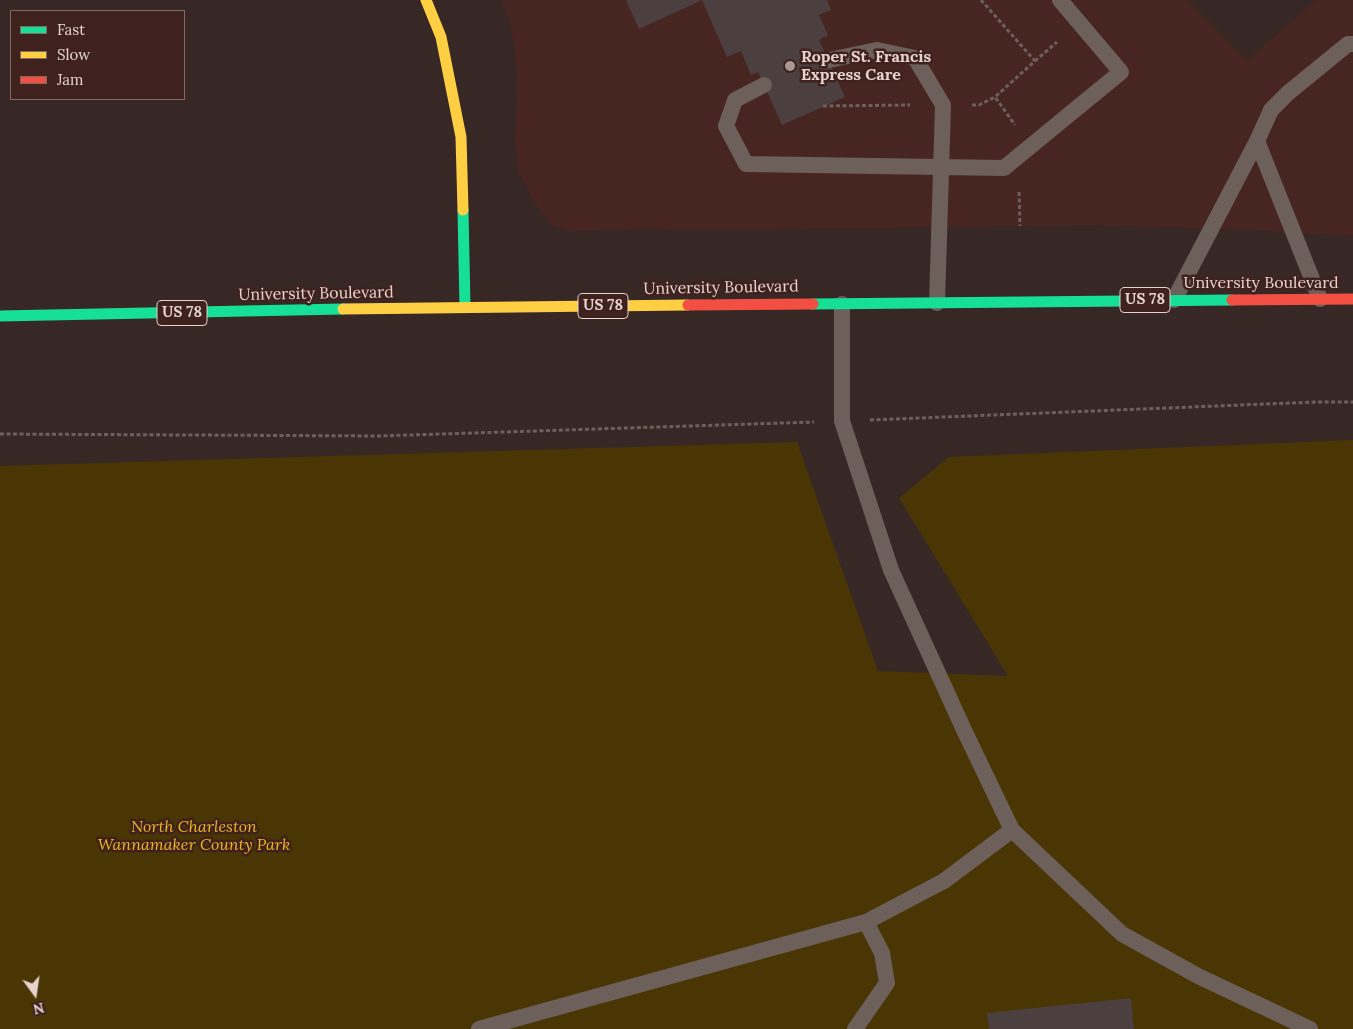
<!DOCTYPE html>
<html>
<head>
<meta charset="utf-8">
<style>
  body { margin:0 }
  #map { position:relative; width:1353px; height:1029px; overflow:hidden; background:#372826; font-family:Lora,serif }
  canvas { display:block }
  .legend { position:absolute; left:10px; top:10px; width:175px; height:90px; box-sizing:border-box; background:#3f221e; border:1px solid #826965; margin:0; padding:6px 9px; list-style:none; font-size:15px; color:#e6d3cf }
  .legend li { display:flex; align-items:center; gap:10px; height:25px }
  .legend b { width:25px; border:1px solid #826965 }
  .north { position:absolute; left:10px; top:969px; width:50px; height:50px; -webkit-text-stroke:4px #3f221e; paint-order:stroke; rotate:166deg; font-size:14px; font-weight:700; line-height:20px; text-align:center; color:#e6d3cf }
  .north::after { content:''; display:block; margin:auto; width:18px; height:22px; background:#e6d3cf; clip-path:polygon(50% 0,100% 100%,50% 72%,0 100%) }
</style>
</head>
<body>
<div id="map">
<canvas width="1353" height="1029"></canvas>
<ul class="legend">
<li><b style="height:6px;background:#16e098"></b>Fast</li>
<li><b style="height:6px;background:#ffcf43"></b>Slow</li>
<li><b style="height:6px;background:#f24e42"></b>Jam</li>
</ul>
<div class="north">N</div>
</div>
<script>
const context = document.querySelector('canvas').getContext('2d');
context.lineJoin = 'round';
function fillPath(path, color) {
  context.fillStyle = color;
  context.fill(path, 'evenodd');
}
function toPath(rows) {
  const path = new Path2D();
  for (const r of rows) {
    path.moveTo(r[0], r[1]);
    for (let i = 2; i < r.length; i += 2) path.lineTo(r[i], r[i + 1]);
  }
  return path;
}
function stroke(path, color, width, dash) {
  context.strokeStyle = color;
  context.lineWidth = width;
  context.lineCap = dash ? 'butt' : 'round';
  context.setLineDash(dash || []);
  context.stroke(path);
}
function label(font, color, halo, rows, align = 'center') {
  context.font = font + ' Lora,serif';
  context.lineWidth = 5;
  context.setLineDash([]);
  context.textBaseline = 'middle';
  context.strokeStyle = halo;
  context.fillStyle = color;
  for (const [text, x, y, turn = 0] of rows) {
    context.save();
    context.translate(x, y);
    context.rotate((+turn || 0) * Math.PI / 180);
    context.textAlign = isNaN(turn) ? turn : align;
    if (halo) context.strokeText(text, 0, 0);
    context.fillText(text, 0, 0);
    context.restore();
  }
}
const built = toPath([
  [502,0,1188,0,1247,60,1316,0,1353,0,1353,236,1257,230,1092,225,730,230,637,229,569,231,550,224,533,200,519,173,515,144,517,82,515,51,510,24]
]);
const green = toPath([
  [1353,440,1353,1029,0,1029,0,466,797,442,878,671,1008,676,899,498,949,457]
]);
const building = toPath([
  [626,0,827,0,831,10,819,15,828,35,819,40,845,97,782,125,758,72,751,75,741,51,727,57,702,0,639,29],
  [1131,998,1134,1029,989,1029,987,1013]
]);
const path = toPath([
  [981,0,1035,61,995,97],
  [1035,61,1057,42],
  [972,105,979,105,995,97,1015,125],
  [823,106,910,105],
  [1019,192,1020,226],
  [870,420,1315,402,1353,402],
  [0,434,379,436,814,422]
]);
const lane = toPath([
  [829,60,877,50,915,58,943,105,937,303],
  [764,85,735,100,726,126,746,164,1004,168,1121,72,1060,0],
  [1257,141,1320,299],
  [1174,300,1257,141,1271,110,1288,93,1348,44,1353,44],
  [842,304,842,421,891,570,964,730,1012,830,1122,934,1198,976,1310,1029],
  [479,1029,866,922,944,881,1012,830],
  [855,1029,887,983,882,953,866,922]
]);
const fast = toPath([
  [463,210,465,307],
  [813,304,1232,300],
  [0,316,343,309]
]);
const slow = toPath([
  [426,0,441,37,461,137,463,210],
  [343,309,688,305]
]);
const jam = toPath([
  [1232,300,1353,299],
  [688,305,813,304]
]);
const markers = [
  [790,66,6,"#a99794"]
];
const shields = [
  [1145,300,50],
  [603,306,50],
  [182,313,50]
];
const shieldNames = [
  ["US 78",1145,300],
  ["US 78",603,306],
  ["US 78",182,313]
];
const poiNames = [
  ["Roper St. Francis",801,57],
  ["Express Care",801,75]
];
const streetNames = [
  ["University Boulevard",1261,283],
  ["University Boulevard",721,288,-1],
  ["University Boulevard",316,294,-1]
];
const parkNames = [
  ["North Charleston",194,827],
  ["Wannamaker County Park",194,845]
];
fillPath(built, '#472521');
fillPath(green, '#4a3605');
fillPath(building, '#4c3f40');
stroke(path, '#6d605c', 3, [4, 2.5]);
stroke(lane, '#6d5f59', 16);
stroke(fast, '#16e098', 11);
stroke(slow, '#ffcf43', 11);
stroke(jam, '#f24e42', 11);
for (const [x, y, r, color] of markers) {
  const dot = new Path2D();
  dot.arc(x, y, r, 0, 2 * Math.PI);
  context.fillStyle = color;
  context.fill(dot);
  stroke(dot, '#3f221e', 2);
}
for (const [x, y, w] of shields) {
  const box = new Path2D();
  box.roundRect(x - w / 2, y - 12.5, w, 25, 4);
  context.fillStyle = '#3f221e';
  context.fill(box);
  stroke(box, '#e6d3cf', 1);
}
label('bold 15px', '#e6d3cf', null, shieldNames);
label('bold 16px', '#e6d3cf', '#3f221e', poiNames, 'left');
label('16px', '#e6d3cf', '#3f221e', streetNames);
label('italic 16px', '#eeb61f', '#3f221e', parkNames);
</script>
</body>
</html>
